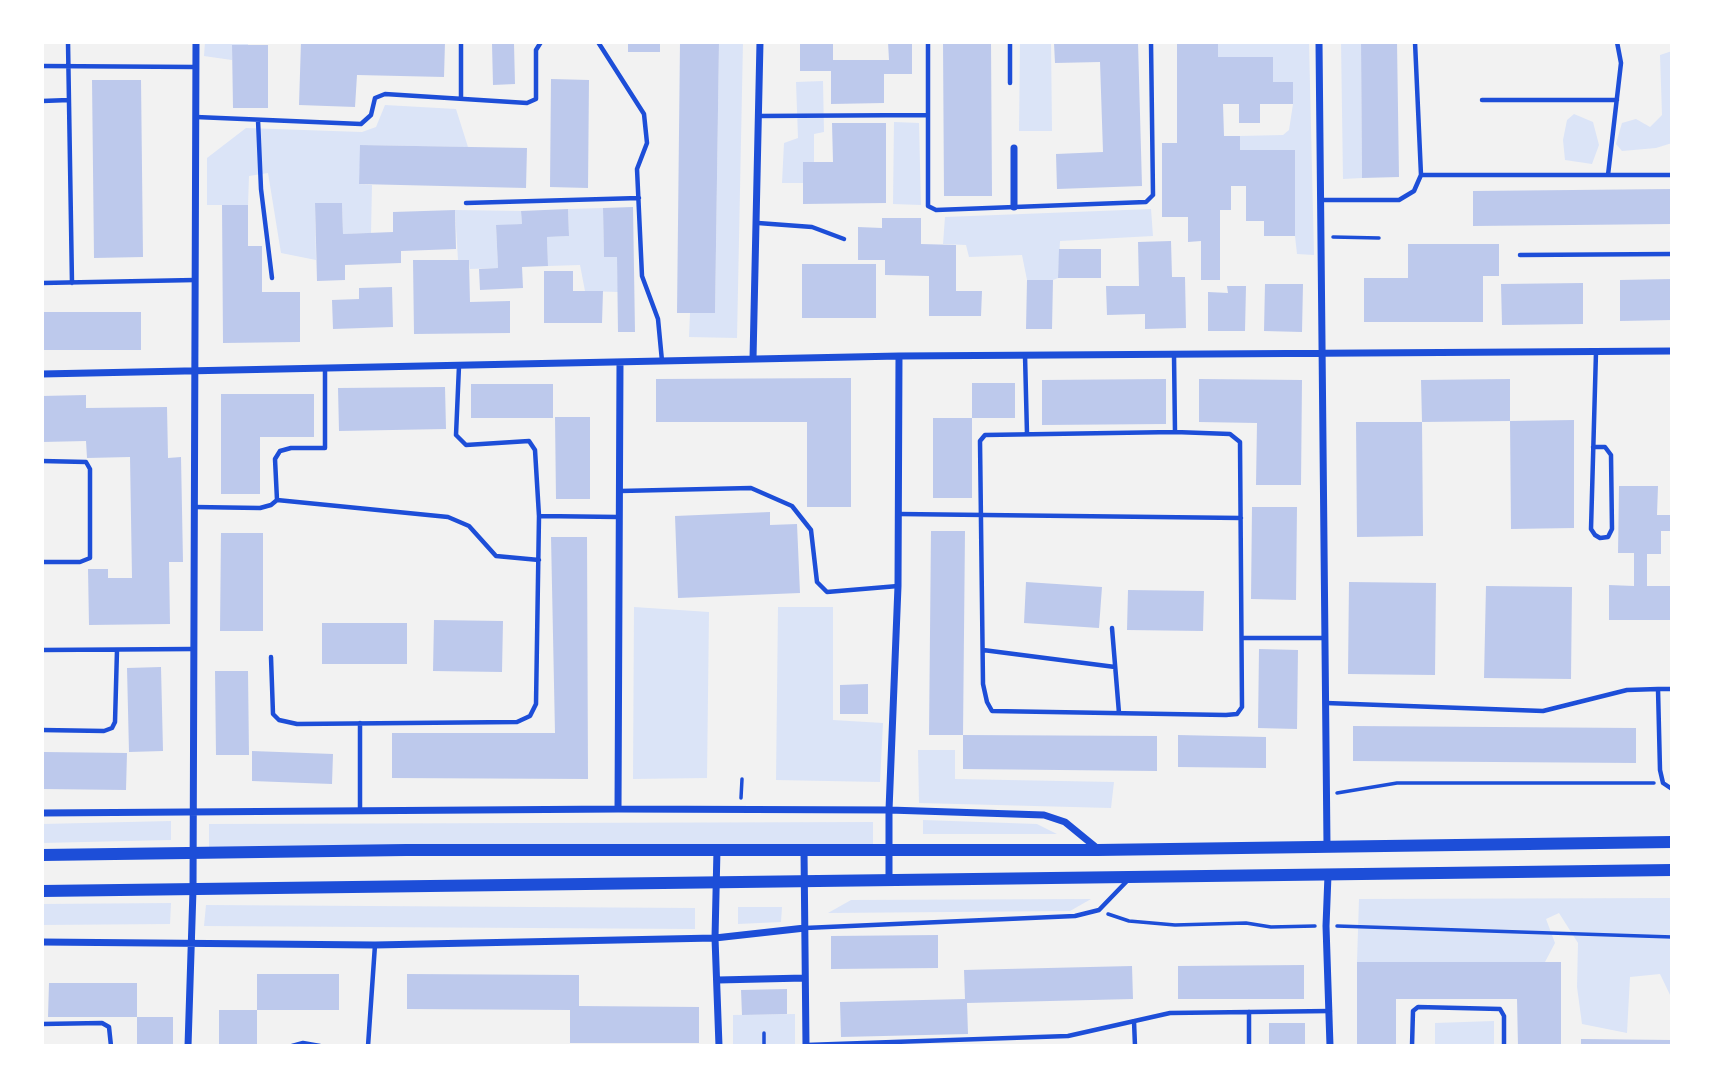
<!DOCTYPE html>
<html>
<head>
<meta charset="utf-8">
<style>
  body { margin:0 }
  #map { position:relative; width:1714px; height:1088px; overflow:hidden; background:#f2f2f2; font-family:Karla,sans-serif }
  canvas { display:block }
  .frame { position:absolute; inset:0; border:44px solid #fff; pointer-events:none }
</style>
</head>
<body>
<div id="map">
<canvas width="1714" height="1088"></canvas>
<div class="frame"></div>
</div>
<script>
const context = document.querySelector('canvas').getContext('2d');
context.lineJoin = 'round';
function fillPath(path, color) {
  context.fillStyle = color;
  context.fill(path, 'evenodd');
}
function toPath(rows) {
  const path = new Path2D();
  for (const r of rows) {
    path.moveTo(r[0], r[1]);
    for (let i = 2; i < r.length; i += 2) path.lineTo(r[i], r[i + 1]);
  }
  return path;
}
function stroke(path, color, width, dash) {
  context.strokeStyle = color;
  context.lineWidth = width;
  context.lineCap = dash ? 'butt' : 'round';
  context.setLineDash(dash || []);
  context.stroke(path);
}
const green = toPath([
  [205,42,248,42,248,45,232,45,232,60,204,56],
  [719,42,743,42,737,338,689,337,690,313,715,313],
  [1020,42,1051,42,1052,131,1019,131],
  [1218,42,1309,42,1314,255,1297,254,1295,236,1240,150,1240,136,1283,135,1289,130,1293,104,1293,82,1273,82,1218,57],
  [1341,42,1361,42,1362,178,1343,179],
  [1672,51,1672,143,1656,148,1622,151,1616,144,1622,123,1636,119,1650,127,1662,115,1660,55],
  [823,81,824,132,814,134,814,162,803,162,803,183,782,183,784,143,798,138,796,82],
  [385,105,456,109,468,147,361,145,359,184,372,185,371,233,343,234,342,203,315,203,316,260,281,253,268,173,249,176,248,205,207,205,207,158,246,128,362,132,376,127],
  [1574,114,1593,122,1599,145,1592,164,1565,160,1563,140,1567,120],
  [894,122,919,123,921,205,893,204],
  [603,208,604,257,617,257,618,292,585,291,580,265,548,266,547,237,569,236,568,209],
  [1151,209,1153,236,1060,241,1058,278,1053,280,1027,280,1022,255,969,257,966,245,943,244,945,217],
  [455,210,521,211,522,224,496,226,498,268,470,269,469,260,458,260],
  [634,607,709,612,707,778,633,779],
  [778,607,833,607,833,720,883,723,880,782,776,780],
  [918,750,955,750,955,779,1114,782,1111,808,919,803],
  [923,820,1037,824,1057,834,923,834],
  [171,821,171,840,42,843,42,824],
  [873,822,873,846,209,847,209,824],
  [1672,898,1672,999,1660,974,1630,977,1627,1033,1582,1024,1577,987,1578,943,1559,913,1546,919,1555,943,1545,962,1357,962,1359,899],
  [1091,899,1070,911,828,913,851,900],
  [171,903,170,924,42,925,42,904],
  [206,905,695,908,695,929,204,926],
  [738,907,782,907,781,922,738,924],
  [795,1014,795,1046,733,1046,733,1015],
  [1494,1021,1494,1046,1435,1046,1435,1023]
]);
const building = toPath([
  [301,42,445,42,444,77,357,75,355,107,299,105],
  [628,42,660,42,660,52,628,52],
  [680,42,719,42,715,313,677,313],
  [800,42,833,42,833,60,889,60,888,42,912,42,912,74,884,74,884,103,831,104,831,71,800,71],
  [943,42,991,42,992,196,944,196],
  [1138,42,1142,186,1057,189,1056,154,1103,152,1100,62,1055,63,1054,43],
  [1177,42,1218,42,1218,57,1273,57,1273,82,1293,82,1293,104,1260,104,1260,123,1239,123,1239,104,1223,104,1224,136,1240,136,1240,150,1295,150,1295,236,1264,236,1264,221,1246,221,1246,186,1231,186,1231,210,1220,210,1220,280,1201,280,1201,241,1188,242,1188,217,1162,217,1162,143,1177,143],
  [1361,42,1397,42,1399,177,1362,178],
  [492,44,514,44,515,84,493,85],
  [232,45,268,45,268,108,233,108],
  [551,79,589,80,588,188,550,187],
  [92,80,141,80,143,257,94,258],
  [832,123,886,123,886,203,803,204,803,162,833,162],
  [360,145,527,148,526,188,359,184],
  [1672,189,1672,224,1473,226,1473,191],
  [315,203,342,203,343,234,393,232,393,212,455,210,456,249,401,251,401,263,345,265,345,280,317,281],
  [222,205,248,205,248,246,262,246,262,292,300,292,300,342,223,343],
  [633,207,635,332,618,332,617,257,604,257,603,208],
  [568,209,569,236,547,237,548,266,522,267,523,288,480,290,479,269,498,268,496,225,522,224,521,211],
  [882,218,921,218,921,244,956,245,956,291,982,291,981,316,929,316,929,276,885,275,885,260,858,260,858,227,882,228],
  [1171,241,1172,277,1185,277,1186,328,1145,329,1145,314,1107,315,1106,286,1139,286,1138,242],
  [1408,244,1499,244,1499,276,1483,276,1483,322,1364,322,1364,278,1408,278],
  [1059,249,1101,249,1101,278,1058,278],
  [413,260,469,260,470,302,510,301,510,333,414,334],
  [802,264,876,264,876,318,802,318],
  [544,271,573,271,573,291,603,291,602,323,544,323],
  [1672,279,1672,320,1620,321,1620,280],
  [1027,280,1053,280,1052,329,1026,329],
  [1583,283,1583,324,1502,325,1501,284],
  [1265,284,1303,284,1302,332,1264,331],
  [1227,286,1246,286,1245,331,1208,331,1208,292,1228,293],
  [392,287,393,327,333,329,332,300,359,299,359,288],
  [42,312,141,312,141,350,42,350],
  [851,378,851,507,807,507,807,422,656,422,656,379],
  [1166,379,1166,424,1042,425,1042,380],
  [1199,379,1302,380,1301,485,1256,485,1257,423,1199,422],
  [1510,379,1510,421,1422,422,1423,536,1357,537,1356,422,1422,422,1421,380],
  [972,383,1015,383,1015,418,972,418,972,498,933,498,933,418,972,418],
  [471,384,553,384,553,418,471,418],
  [445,387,446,429,339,431,338,388],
  [221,394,314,394,314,437,260,437,260,494,221,494],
  [86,395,86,408,167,407,168,458,181,457,183,562,169,562,170,624,89,625,88,569,108,569,108,578,132,578,130,457,87,458,86,441,42,442,42,396],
  [555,417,590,417,590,499,556,499],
  [1574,420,1574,528,1511,529,1510,421],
  [1619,486,1658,486,1657,515,1672,515,1672,531,1661,531,1661,554,1647,554,1647,586,1672,586,1672,620,1609,620,1609,585,1634,586,1634,553,1618,553],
  [1252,507,1297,507,1296,600,1251,599],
  [770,512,770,525,797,524,800,593,678,598,675,516],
  [931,531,965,531,963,735,929,735],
  [221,533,263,533,263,631,220,631],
  [551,537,587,537,588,779,392,778,392,733,555,733],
  [1026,582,1102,587,1099,628,1024,623],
  [1349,582,1436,583,1435,675,1348,674],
  [1486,586,1572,587,1571,679,1484,678],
  [1128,590,1204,591,1203,631,1127,630],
  [434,620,503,621,502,672,433,671],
  [322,623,407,623,407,664,322,664],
  [1259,649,1298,650,1297,729,1258,728],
  [161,667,163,751,129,752,127,668],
  [215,671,248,671,249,755,216,755],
  [868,684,868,714,840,714,840,685],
  [1353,726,1636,728,1636,763,1353,761],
  [963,735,1157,736,1157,771,963,769],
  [1178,735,1266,737,1266,768,1178,767],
  [252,751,333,754,332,784,252,781],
  [44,752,127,753,126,790,43,789],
  [938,935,938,968,831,969,831,936],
  [1357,962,1561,962,1561,1046,1518,1046,1517,999,1396,999,1396,1046,1357,1046],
  [1304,965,1304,999,1178,999,1178,966],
  [1132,966,1133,999,967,1003,968,1034,841,1037,840,1002,965,999,964,970],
  [257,974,339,974,339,1010,257,1010],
  [407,974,579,975,579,1006,699,1007,699,1043,570,1043,570,1010,407,1009],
  [49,983,137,983,137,1017,48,1017],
  [787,989,787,1014,742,1015,741,990],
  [219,1010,257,1010,257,1046,219,1046],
  [137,1017,173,1017,173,1046,137,1046],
  [1269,1023,1305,1023,1305,1046,1269,1046],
  [1581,1039,1672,1040,1672,1046,1581,1046]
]);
const path = toPath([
  [1333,237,1379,238],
  [1337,793,1397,783,1654,783],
  [741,798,742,779],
  [1108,914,1129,921,1175,925,1246,923,1271,927,1315,926],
  [1337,926,1672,937],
  [764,1046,764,1033]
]);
const service = toPath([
  [68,42,72,283],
  [461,42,461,99],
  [598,42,644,114,647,143,637,169,642,276,658,319,662,361],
  [928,42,928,206,936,210,1146,202,1153,195,1151,42],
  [42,66,195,67],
  [1010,83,1010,42],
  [1482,100,1617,100],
  [42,101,69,100],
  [759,116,928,115],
  [196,117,361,124,371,115,375,98,385,94,527,103,536,99,536,50,541,42],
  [258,120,261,189,272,278],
  [1421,175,1672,175],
  [1608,175,1621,63,1617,42],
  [1321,200,1399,200,1414,191,1421,175,1415,42],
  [466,203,639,198],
  [758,223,812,227,844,239],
  [1520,255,1672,254],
  [42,283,195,280],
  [1025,355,1027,434],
  [1174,355,1175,432],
  [1175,432,1230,434,1240,442,1242,707,1237,714,1226,715,992,711,987,702,983,684,980,441,985,435,1175,432],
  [1593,447,1605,447,1611,455,1612,529,1608,537,1600,538,1595,535,1591,529,1596,352],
  [42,461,86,462,90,469,90,558,80,562,42,562],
  [620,491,751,488,792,506,811,530,817,582,827,592,898,586],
  [277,500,448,517,469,526,496,556,539,560],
  [194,507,260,508,271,505,277,500,275,459,280,451,291,448,325,448,325,369],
  [899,514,1241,518],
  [540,516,618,517],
  [1112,628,1119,713],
  [1242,638,1325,638],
  [42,650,193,649],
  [983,650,1115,667],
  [271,657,273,714,279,720,297,724,517,722,530,716,536,704,539,516,535,450,529,441,466,445,456,435,459,366],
  [1658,689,1672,689],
  [1326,703,1543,711,1627,690,1658,689,1660,770,1663,783,1672,789],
  [360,723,360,810],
  [42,730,104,731,112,728,115,722,117,650],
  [805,928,1075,916,1099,910,1127,881],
  [1134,1021,1135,1046],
  [42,1024,102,1023,109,1027,111,1046],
  [806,1045,1068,1036,1170,1013,1330,1011],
  [292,1046,303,1043,320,1046],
  [368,1046,375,945],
  [1249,1046,1249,1012],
  [1412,1046,1413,1011,1418,1007,1500,1009,1504,1016,1504,1046]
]);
const minor = toPath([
  [1319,42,1327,846],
  [1014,207,1014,148],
  [753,359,760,42],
  [42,374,899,356,1672,351],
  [618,809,620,363],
  [42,813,618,809,889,810,1044,815,1065,822,1098,849],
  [717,849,715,938,719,1046],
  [804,850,806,1046],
  [1328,875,1326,926,1330,1046],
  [889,879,889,810,898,586,899,356],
  [42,942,375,945,715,938,805,928],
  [718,980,805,978],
  [188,1046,193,890,196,42]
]);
const primary = toPath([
  [42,855,406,850,1098,850,1672,842],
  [42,891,1672,870]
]);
fillPath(green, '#dbe4f7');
fillPath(building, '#bdc9ec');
stroke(path, '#1d4ed8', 3.5);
stroke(service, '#1d4ed8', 4.5);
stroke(minor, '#1d4ed8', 7);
stroke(primary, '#1d4ed8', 12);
</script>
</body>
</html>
